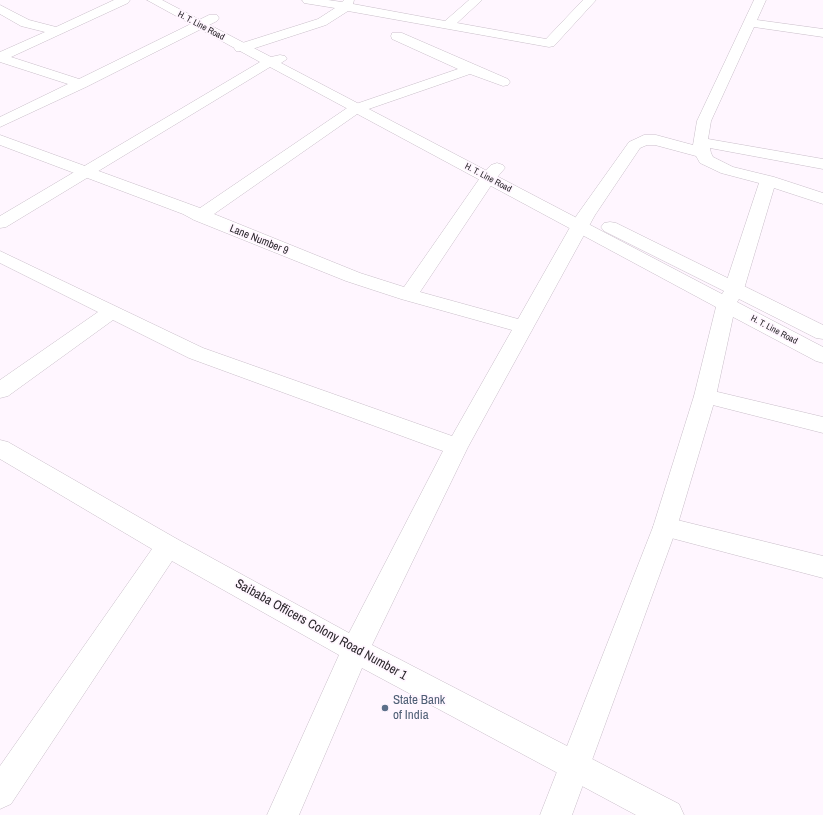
<!DOCTYPE html>
<html>
<head>
<meta charset="utf-8">
<style>
  body { margin:0 }
  canvas { display:block; background:#fff6ff }
</style>
</head>
<body>
<canvas width="823" height="815"></canvas>
<script>
const context = document.querySelector('canvas').getContext('2d');
context.lineJoin = 'round';
function toPath(rows) {
  const path = new Path2D();
  for (const r of rows) {
    path.moveTo(r[0], r[1]);
    for (let i = 2; i < r.length; i += 2) path.lineTo(r[i], r[i + 1]);
  }
  return path;
}
function stroke(path, color, width, dash) {
  context.strokeStyle = color;
  context.lineWidth = width;
  context.lineCap = dash ? 'butt' : 'round';
  context.setLineDash(dash || []);
  context.stroke(path);
}
function fillPath(path, color) {
  context.fillStyle = color;
  context.fill(path, 'evenodd');
}
function label(font, color, halo, rows, align = 'center') {
  context.font = font + ' "Archivo Narrow",sans-serif';
  context.lineWidth = 3.5;
  context.setLineDash([]);
  context.textBaseline = 'middle';
  context.strokeStyle = halo;
  context.fillStyle = color;
  for (const [text, x, y, turn = 0] of rows) {
    context.save();
    context.translate(x, y);
    context.rotate((+turn || 0) * Math.PI / 180);
    context.textAlign = isNaN(turn) ? turn : align;
    if (halo) context.strokeText(text, 0, 0);
    context.fillText(text, 0, 0);
    context.restore();
  }
}
const street = toPath([
  [114,0,130,0,128,3,11,57,79,79,209,15,217,15,219,18,217,21,86,87,0,127,0,117,68,84,0,62,0,52,45,32,21,26,0,14,0,5,29,20,56,27,114,0],
  [302,0,328,0,342,2,344,0,354,0,353,4,445,21,469,0,482,0,457,23,546,39,583,0,596,0,554,46,549,47,348,11,326,25,246,51,236,51,234,48,236,45,318,19,335,8,304,3,302,0],
  [754,0,766,0,757,20,823,29,823,37,754,27,711,121,708,139,823,159,823,169,710,148,711,153,713,157,733,167,774,177,823,193,823,204,774,188,744,289,741,293,734,295,727,293,724,289,759,183,721,173,700,163,696,156,655,145,647,145,640,148,595,215,468,447,372,645,679,804,684,815,636,815,362,668,299,815,267,815,339,655,172,561,11,804,0,809,0,766,152,549,0,459,0,440,8,442,177,539,349,633,443,451,189,358,113,320,8,396,0,398,0,380,98,312,0,263,0,251,203,348,452,436,512,330,401,299,346,281,194,220,183,214,0,145,0,135,200,208,350,106,458,69,392,39,391,36,392,33,402,33,508,79,510,82,508,85,503,86,470,74,360,112,214,214,360,273,404,287,482,175,491,165,497,163,503,165,505,168,494,181,420,292,518,319,577,215,629,142,644,135,656,135,693,145,697,121,754,0],
  [705,389,823,417,823,433,697,401,694,396,697,391,705,389],
  [665,517,823,556,823,578,656,534,653,527,656,520,665,517]
]);
const secondary = toPath([
  [147,0,162,0,271,57,280,55,285,56,287,59,281,63,722,294,724,291,604,231,601,227,604,223,610,222,616,223,823,325,823,339,816,338,739,299,737,302,823,347,823,363,816,361,733,317,716,396,677,527,572,815,540,815,653,527,694,396,716,307,270,67,6,227,0,228,0,216,260,62,147,0]
]);
const markers = [
  [385,708,4,"#5c6f8a"]
];
const farStreetnames = [
  ["H. T. Line Road",201,26,28],
  ["H. T. Line Road",488,178,28],
  ["H. T. Line Road",774,330,28]
];
const streetNames = [
  ["Lane Number 9",259,240,22]
];
const nearStreetnames = [
  ["Saibaba Officers Colony Road Number 1",321,630,29]
];
const nearServicenames = [
  ["State Bank",393,701],
  ["of India",393,716]
];
stroke(street, '#c9bec9', 1);
stroke(secondary, '#c9bec9', 1);
fillPath(street, '#fff');
fillPath(secondary, '#fff');
for (const [x, y, r, color] of markers) {
  const dot = new Path2D();
  dot.arc(x, y, r, 0, 2 * Math.PI);
  context.fillStyle = color;
  context.fill(dot);
  stroke(dot, '#fff6ff', 1.5);
}
label('9px', '#2a262b', '#fff6ff', farStreetnames);
label('11px', '#2a262b', '#fff6ff', streetNames);
label('13px', '#2a262b', '#fff6ff', nearStreetnames);
label('13px', '#4e5e75', '#fff6ff', nearServicenames, 'left');
</script>
</body>
</html>
